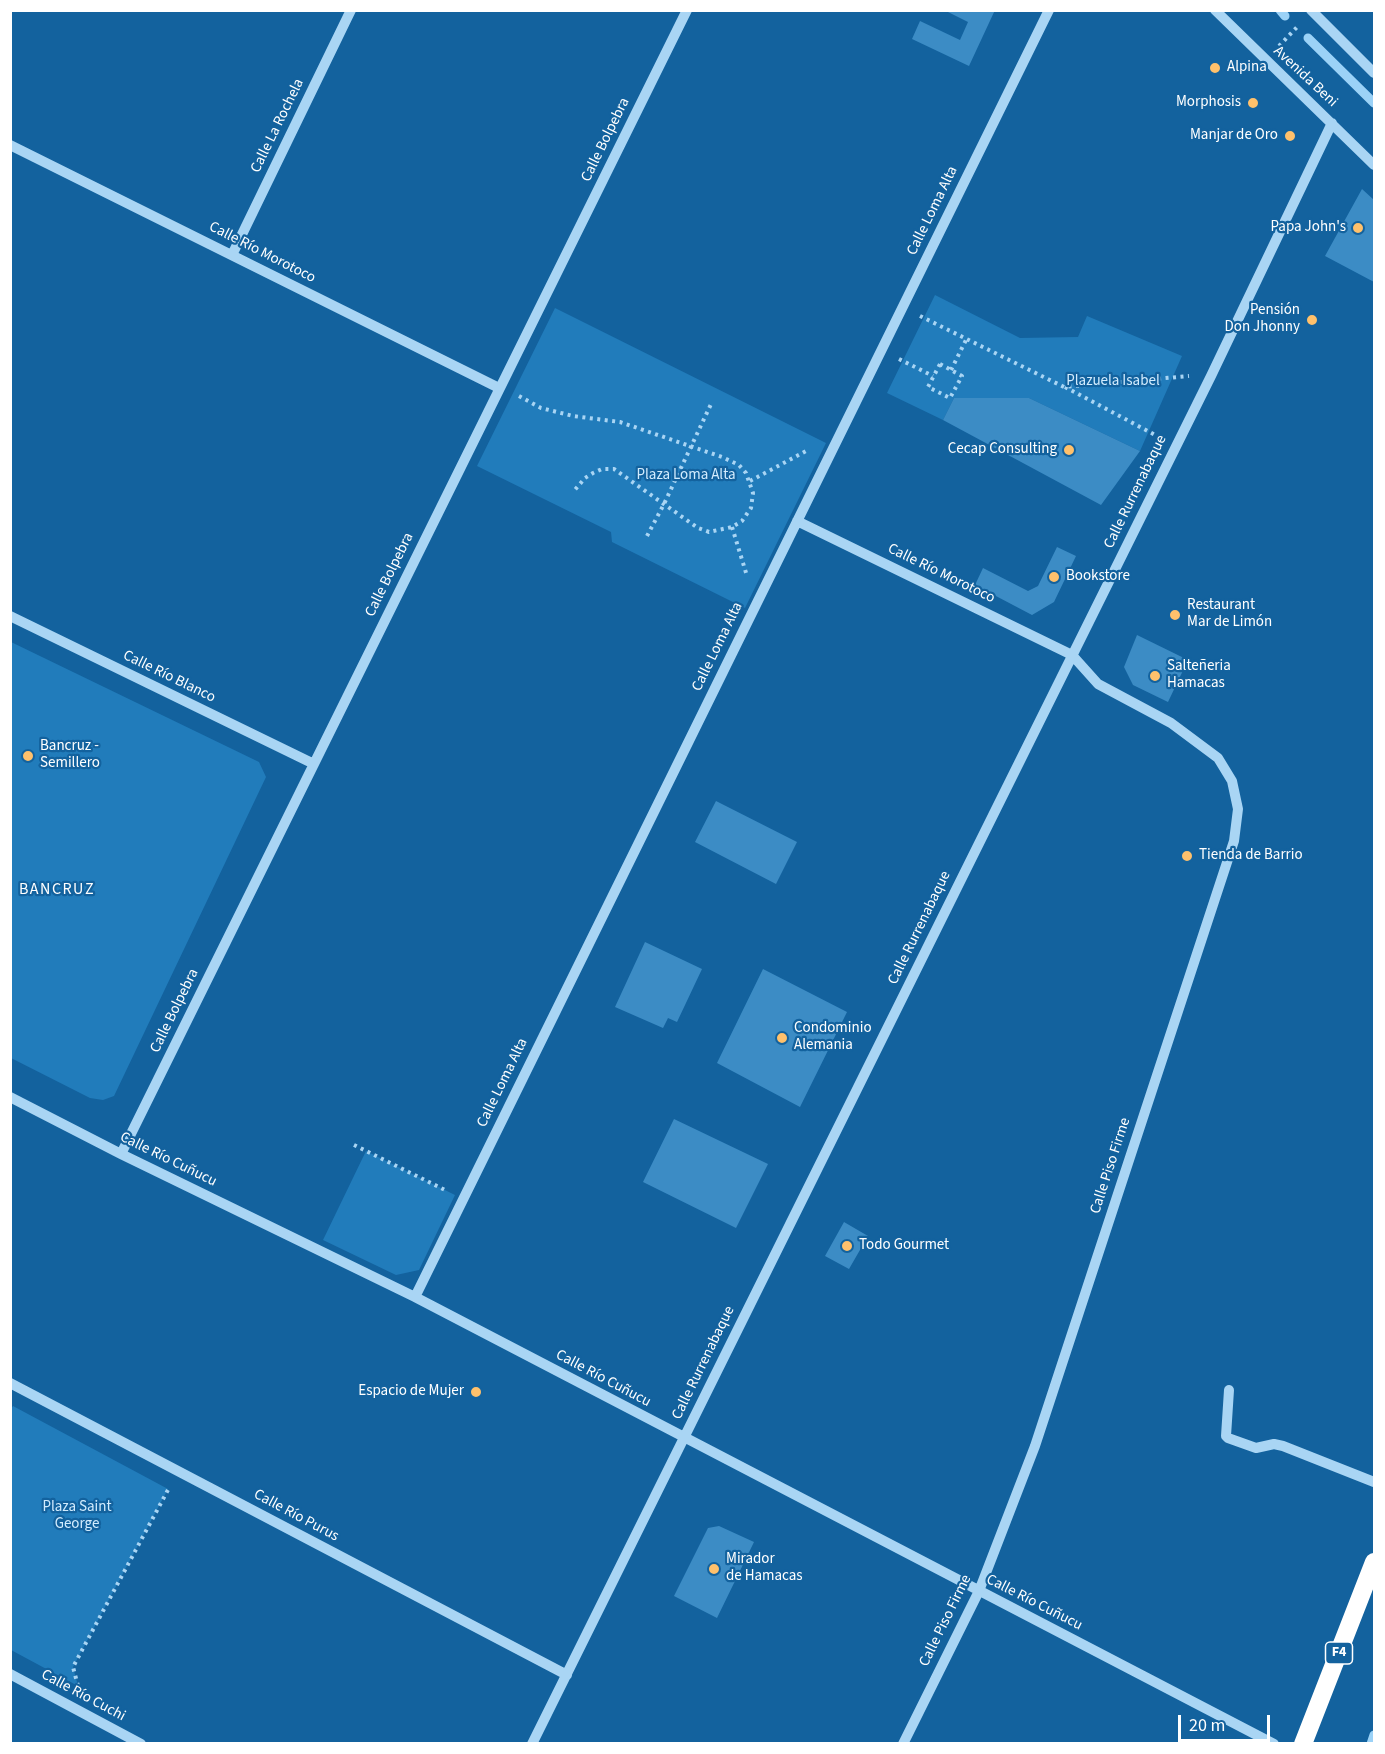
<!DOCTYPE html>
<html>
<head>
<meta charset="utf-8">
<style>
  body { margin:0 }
  #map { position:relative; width:1385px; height:1754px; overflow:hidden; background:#13629e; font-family:"Source Sans 3",sans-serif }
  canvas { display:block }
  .frame { position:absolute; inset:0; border:12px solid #fff; pointer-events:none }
  .scale { position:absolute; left:1178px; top:1715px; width:92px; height:27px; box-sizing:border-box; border:3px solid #fff; border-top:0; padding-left:8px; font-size:18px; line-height:21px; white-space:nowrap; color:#fff; -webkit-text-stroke:4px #13629e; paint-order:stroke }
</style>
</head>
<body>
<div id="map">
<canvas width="1385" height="1754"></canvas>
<div class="frame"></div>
<div class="scale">20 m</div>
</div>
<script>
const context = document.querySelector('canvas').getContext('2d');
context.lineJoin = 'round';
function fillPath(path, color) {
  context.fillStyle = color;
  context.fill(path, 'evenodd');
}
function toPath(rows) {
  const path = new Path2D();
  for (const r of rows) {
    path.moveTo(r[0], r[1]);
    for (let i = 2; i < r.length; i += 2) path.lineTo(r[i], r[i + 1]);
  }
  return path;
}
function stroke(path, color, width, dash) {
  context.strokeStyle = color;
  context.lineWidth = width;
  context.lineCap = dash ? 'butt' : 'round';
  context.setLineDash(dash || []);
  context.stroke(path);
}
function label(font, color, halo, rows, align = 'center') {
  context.font = font + ' "Source Sans 3",sans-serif';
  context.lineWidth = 4.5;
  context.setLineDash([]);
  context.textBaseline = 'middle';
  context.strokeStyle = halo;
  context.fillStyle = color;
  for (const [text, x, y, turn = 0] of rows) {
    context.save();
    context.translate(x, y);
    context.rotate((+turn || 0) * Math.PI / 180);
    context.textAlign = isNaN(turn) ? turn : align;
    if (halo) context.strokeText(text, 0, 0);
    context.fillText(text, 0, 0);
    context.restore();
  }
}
const green = toPath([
  [935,295,1020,338,1078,337,1087,316,1182,356,1140,451,1029,398,954,398,943,420,887,393],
  [555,308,826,443,745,608,612,542,611,532,477,466],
  [11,642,259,762,266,777,114,1096,103,1100,90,1098,11,1058],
  [366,1151,455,1195,419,1270,396,1275,323,1240],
  [13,1406,168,1489,73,1667,78,1686,11,1650,10,1410]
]);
const stream = toPath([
  [1280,10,1285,16],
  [1308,38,1374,103],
  [1371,1744,1374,1735]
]);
const building = toPath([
  [944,10,995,10,969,66,912,39,920,21,960,40,968,22],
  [1362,189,1374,200,1374,282,1325,256],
  [954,398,1029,398,1140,451,1101,505,943,420],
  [1057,547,1076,556,1054,602,1032,615,975,585,983,568,1028,591,1038,586],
  [1137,635,1188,660,1168,702,1133,685,1124,667],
  [716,801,797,842,776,884,695,842],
  [645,942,702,969,677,1022,668,1018,663,1028,615,1007],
  [763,969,847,1012,800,1107,717,1063],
  [674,1119,768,1164,736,1228,643,1182],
  [844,1222,868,1236,849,1269,825,1256],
  [719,1526,754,1542,717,1618,674,1596,708,1528]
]);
const path = toPath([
  [1279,46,1299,25],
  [920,316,1064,387,1189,376],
  [899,359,933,376],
  [940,364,962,376,950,398,928,387,940,364],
  [951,370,967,338],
  [1065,387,1159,437],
  [519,396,541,408,573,416,620,422,722,457,739,465,746,473,753,493,751,508,742,521,732,527,709,532,698,528,614,469,602,469,593,473,585,478,573,492],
  [750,481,808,450],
  [732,527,747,576],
  [647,536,664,504,712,402],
  [354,1145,445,1190],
  [78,1686,73,1667,169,1488]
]);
const minor = toPath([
  [1215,10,1374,165],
  [1311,10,1374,73],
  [10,145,499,388],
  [232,255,351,10],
  [797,521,1072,655,1098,684,1171,723,1218,758,1232,781,1238,809,1234,841,1035,1446,979,1591,903,1744],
  [10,616,314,764],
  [10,1097,121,1154,415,1297,1274,1744],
  [121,1154,687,10],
  [415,1297,1049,10],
  [10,1383,567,1675],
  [1229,1390,1226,1436,1228,1438,1256,1448,1274,1444,1283,1446,1374,1482],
  [10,1674,141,1744],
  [532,1744,1211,376,1332,123]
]);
const highway = toPath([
  [1303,1744,1374,1562]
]);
const markers = [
  [1215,68,6,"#ffc16c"],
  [1253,103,6,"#ffc16c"],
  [1290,136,6,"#ffc16c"],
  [1358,228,6,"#ffc16c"],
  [1312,320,6,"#ffc16c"],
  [1069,450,6,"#ffc16c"],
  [1054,577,6,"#ffc16c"],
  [1175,615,6,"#ffc16c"],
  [1155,676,6,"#ffc16c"],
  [28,756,6,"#ffc16c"],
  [1187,856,6,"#ffc16c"],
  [782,1038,6,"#ffc16c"],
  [847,1246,6,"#ffc16c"],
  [476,1392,6,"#ffc16c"],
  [714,1569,6,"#ffc16c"]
];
const shields = [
  [1339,1653,27]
];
const shieldNames = [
  ["F4",1339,1653]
];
const poiNames = [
  ["Alpina",1227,68],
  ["Morphosis",1241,103,"right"],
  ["Manjar de Oro",1278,136,"right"],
  ["Papa John's",1346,228,"right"],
  ["Pensión",1300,311,"right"],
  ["Don Jhonny",1300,328,"right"],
  ["Cecap Consulting",1057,450,"right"],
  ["Bookstore",1066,577],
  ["Restaurant",1187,606],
  ["Mar de Limón",1187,623],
  ["Salteñeria",1167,667],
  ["Hamacas",1167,684],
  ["Bancruz -",40,747],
  ["Semillero",40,764],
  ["Tienda de Barrio",1199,856],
  ["Condominio",794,1029],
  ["Alemania",794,1046],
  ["Todo Gourmet",859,1246],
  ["Espacio de Mujer",464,1392,"right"],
  ["Mirador",726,1560],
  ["de Hamacas",726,1577]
];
const streetNames = [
  ["Avenida Beni",1305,77,43],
  ["Calle La Rochela",278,126,-64],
  ["Calle Bolpebra",606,140,-64],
  ["Calle Loma Alta",933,211,-64],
  ["Calle Río Morotoco",262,253,27],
  ["Calle Rurrenabaque",1136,492,-64],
  ["Calle Río Morotoco",941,574,26],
  ["Calle Bolpebra",390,575,-64],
  ["Calle Loma Alta",718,647,-64],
  ["Calle Río Blanco",169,677,26],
  ["Calle Rurrenabaque",920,928,-64],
  ["Calle Bolpebra",175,1011,-64],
  ["Calle Loma Alta",503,1083,-64],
  ["Calle Río Cuñucu",168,1160,26],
  ["Calle Piso Firme",1111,1166,-72],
  ["Calle Rurrenabaque",704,1363,-64],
  ["Calle Río Cuñucu",603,1379,28],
  ["Calle Río Purus",296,1516,28],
  ["Calle Río Cuñucu",1034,1603,27],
  ["Calle Piso Firme",946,1621,-64],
  ["Calle Río Cuchi",83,1696,28]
];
const parkNames = [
  ["Plazuela Isabel",1113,382],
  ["Plaza Loma Alta",686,476],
  ["Plaza Saint",77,1508],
  ["George",77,1525]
];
const neighbourhoodNames = [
  ["BANCRUZ",57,890]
];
fillPath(green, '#217cbb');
stroke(stream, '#9bd2f7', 9);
fillPath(building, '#3c8cc5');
stroke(path, '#a9d5f4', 4, [3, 4.5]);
stroke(minor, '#a9d5f4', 10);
stroke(highway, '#fff', 18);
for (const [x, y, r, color] of markers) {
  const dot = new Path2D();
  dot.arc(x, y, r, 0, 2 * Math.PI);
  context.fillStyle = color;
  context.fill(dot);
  stroke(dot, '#13629e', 2);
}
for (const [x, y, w] of shields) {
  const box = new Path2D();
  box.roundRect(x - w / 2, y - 11, w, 22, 4.5);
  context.fillStyle = '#13629e';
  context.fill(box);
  stroke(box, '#fff', 1.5);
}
label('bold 14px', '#fff', null, shieldNames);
label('15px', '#fff', '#13629e', poiNames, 'left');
label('15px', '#fff', '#13629e', streetNames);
label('15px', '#d2ecfe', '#13629e', parkNames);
context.letterSpacing = '1.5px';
label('16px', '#fff', '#13629e', neighbourhoodNames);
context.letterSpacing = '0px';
</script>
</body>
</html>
